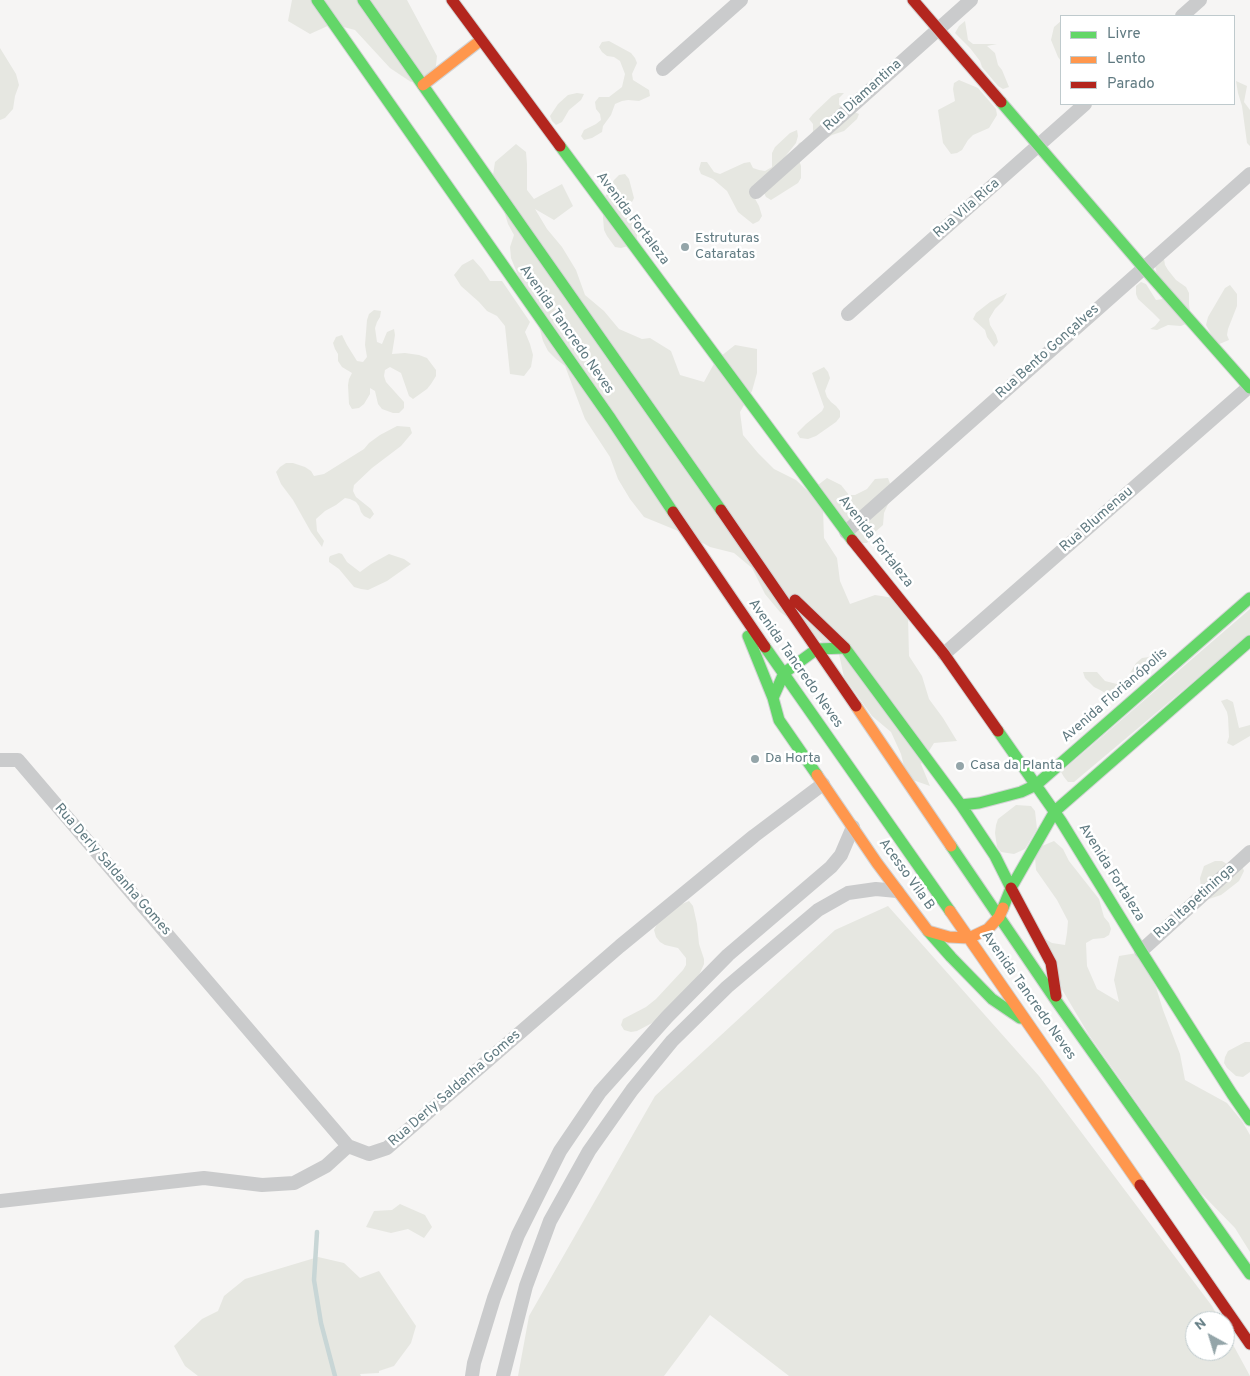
<!DOCTYPE html>
<html>
<head>
<meta charset="utf-8">
<style>
  body { margin:0 }
  #map { position:relative; width:1250px; height:1376px; overflow:hidden; background:#f6f5f4; font-family:Overpass,sans-serif }
  canvas { display:block }
  .legend { position:absolute; left:1060px; top:15px; width:175px; height:90px; box-sizing:border-box; background:#fff; border:1px solid #bfcacd; margin:0; padding:6px 9px; list-style:none; font-size:15px; color:#607a81 }
  .legend li { display:flex; align-items:center; gap:10px; height:25px }
  .legend b { width:25px; border:1px solid #bfcacd }
  .north { position:absolute; left:1185px; top:1311px; width:50px; height:50px; box-sizing:border-box; background:#fff; border:1px solid #bfcacd; border-radius:50%; rotate:321deg; font-size:14px; font-weight:700; line-height:20px; text-align:center; color:#607a81 }
  .north::after { content:''; display:block; margin:auto; width:18px; height:22px; background:#94a5a9; clip-path:polygon(50% 0,100% 100%,50% 72%,0 100%) }
</style>
</head>
<body>
<div id="map">
<canvas width="1250" height="1376"></canvas>
<ul class="legend">
<li><b style="height:6px;background:#63d668"></b>Livre</li>
<li><b style="height:6px;background:#ff974d"></b>Lento</li>
<li><b style="height:6px;background:#b3261e"></b>Parado</li>
</ul>
<div class="north">N</div>
</div>
<script>
const context = document.querySelector('canvas').getContext('2d');
context.lineJoin = 'round';
function fillPath(path, color) {
  context.fillStyle = color;
  context.fill(path, 'evenodd');
}
function toPath(rows) {
  const path = new Path2D();
  for (const r of rows) {
    path.moveTo(r[0], r[1]);
    for (let i = 2; i < r.length; i += 2) path.lineTo(r[i], r[i + 1]);
  }
  return path;
}
function stroke(path, color, width, dash) {
  context.strokeStyle = color;
  context.lineWidth = width;
  context.lineCap = dash ? 'butt' : 'round';
  context.setLineDash(dash || []);
  context.stroke(path);
}
function label(font, color, halo, rows, align = 'center') {
  context.font = font + ' Overpass,sans-serif';
  context.lineWidth = 5;
  context.setLineDash([]);
  context.textBaseline = 'middle';
  context.strokeStyle = halo;
  context.fillStyle = color;
  for (const [text, x, y, turn = 0] of rows) {
    context.save();
    context.translate(x, y);
    context.rotate((+turn || 0) * Math.PI / 180);
    context.textAlign = isNaN(turn) ? turn : align;
    if (halo) context.strokeText(text, 0, 0);
    context.fillText(text, 0, 0);
    context.restore();
  }
}
const green = toPath([
  [292,0,407,0,437,56,435,74,411,82,390,68,355,30,332,24,310,34,288,21],
  [965,21,968,40,973,44,997,44,987,46,995,53,998,65,1002,70,1009,87,1003,89,998,86,982,67,980,61,970,48,955,33,959,26],
  [1061,21,1061,61,1058,57,1051,40,1054,27],
  [609,41,631,53,635,58,637,63,632,74,633,80,649,90,650,96,639,101,628,100,622,101,615,104,611,115,603,126,602,132,592,138,584,140,581,136,584,130,596,124,601,120,600,114,596,109,595,102,599,97,609,97,622,87,625,74,620,61,614,57,607,56,602,52,599,47,602,42],
  [0,48,16,74,19,85,15,96,13,109,5,118,0,120],
  [959,80,978,88,996,109,997,115,989,128,973,135,968,140,962,150,957,153,951,154,943,143,938,110,955,101,953,89,954,83],
  [1236,81,1247,86,1244,102,1250,110,1250,146,1247,143,1242,106,1238,93],
  [577,93,584,94,581,100,569,110,562,122,556,125,552,121,550,116,558,104,568,95],
  [838,93,844,93,839,98,839,105,859,114,857,119,844,131,832,135,807,151,799,160,801,166,801,178,798,183,771,200,766,197,763,191,753,195,759,206,762,216,759,221,753,224,738,212,727,191,713,179,701,174,699,169,701,162,707,162,714,172,720,174,744,163,750,162,753,168,759,170,765,171,772,167,772,153,775,147,790,133,797,130,798,136,796,143,784,158,791,156,799,143,805,141,810,137,813,131,813,124,809,119,813,114,832,96],
  [516,144,526,152,527,164,527,190,534,199,562,184,573,206,554,220,535,209,547,229,562,247,576,270,585,295,604,311,619,329,642,339,650,338,671,351,680,375,704,382,716,360,735,345,757,349,757,373,752,391,740,412,743,435,758,453,774,469,796,480,814,497,818,485,827,478,841,485,849,495,855,495,867,489,875,479,888,478,892,489,889,502,884,513,883,525,874,533,867,543,856,543,823,509,824,538,837,558,840,581,850,604,875,595,894,598,908,617,909,656,922,676,929,699,943,718,957,741,934,743,921,764,930,786,907,778,901,754,891,732,872,716,844,677,839,654,780,612,765,594,752,568,734,553,710,547,688,535,644,517,630,499,618,479,610,457,585,419,565,366,556,359,548,351,543,341,540,330,511,258,510,247,514,235,508,224,493,175,495,162],
  [625,174,629,179,634,198,629,208,637,231,637,239,628,246,621,248,615,247,607,236,604,230,603,217,605,197,608,191,614,180,619,175],
  [473,259,482,269,490,281,502,281,530,322,525,332,530,344,533,355,531,367,524,376,510,374,505,326,497,316,487,311,479,302,461,286,454,275,462,265],
  [1164,259,1165,265,1168,270,1176,280,1186,287,1189,293,1189,305,1191,317,1188,323,1181,326,1168,325,1157,330,1150,329,1155,326,1160,320,1152,312,1138,299,1136,294,1136,286,1141,282,1146,284,1156,300,1163,299,1154,262],
  [1230,285,1237,294,1237,306,1228,329,1227,335,1229,340,1217,345,1206,325,1208,317,1225,288],
  [1007,293,1003,301,995,309,989,319,990,325,996,335,998,342,994,347,987,337,985,330,973,319,976,313,990,302],
  [374,310,381,311,380,317,377,322,375,328,377,342,382,344,387,332,394,329,395,335,392,354,405,353,419,355,427,358,436,370,436,376,431,384,427,389,413,399,409,396,401,373,390,367,385,370,384,376,386,382,404,402,404,408,399,413,393,413,382,409,378,404,375,391,370,388,370,394,364,404,359,408,352,409,349,404,348,385,349,379,352,373,342,367,338,361,338,354,335,349,333,343,336,337,342,335,347,345,357,361,363,362,367,357,365,345,367,320,369,314],
  [824,367,828,372,830,378,825,391,827,397,831,402,836,406,840,411,840,417,836,422,816,436,808,439,800,438,797,433,806,424,822,411,824,407,812,373],
  [397,426,410,427,412,433,401,446,372,468,354,485,353,491,356,497,371,509,374,514,370,519,364,516,361,512,359,506,356,502,350,499,345,498,336,505,325,511,316,519,317,531,324,541,322,547,311,532,293,500,281,484,276,472,280,467,286,463,293,463,305,467,311,471,314,476,324,474,364,449,369,443,380,435],
  [339,553,342,554,347,562,360,572,371,564,389,554,404,559,411,564,387,581,368,590,361,589,354,587,339,569,329,562,329,558,330,556],
  [1250,609,1250,634,1074,782,1068,782,1064,777,1061,772],
  [1149,657,1147,667,1142,671,1112,691,1105,693,1100,690,1094,687,1085,678,1083,672,1097,672,1105,681,1117,684,1129,675,1136,663,1142,658],
  [1227,699,1233,702,1239,728,1250,725,1250,736,1233,746,1227,743,1229,737,1228,717,1227,712,1221,701],
  [1016,805,1031,806,1035,811,1037,829,1025,849,1014,854,1001,852,997,847,995,833,996,825,998,819],
  [1054,841,1063,849,1069,861,1099,899,1104,917,1109,923,1111,929,1109,935,1104,938,1093,939,1086,943,1087,966,1097,989,1119,1002,1114,980,1119,956,1137,953,1156,987,1163,1010,1180,1054,1185,1080,1227,1103,1242,1121,1250,1135,1250,1252,1235,1228,1199,1191,1089,1035,1025,927,1052,943,1065,945,1067,933,1068,921,1057,900,1036,870,1035,857,1042,846],
  [1215,861,1222,861,1227,864,1240,861,1244,871,1239,881,1225,892,1221,895,1209,899,1204,897,1201,892,1200,878,1204,866],
  [689,901,693,906,697,924,699,944,704,959,704,964,700,973,693,984,654,1022,637,1031,631,1032,624,1030,621,1025,623,1019,646,1007,656,999,683,970,686,965,686,958,678,948,665,945,660,942,656,937,654,930,657,924,677,906],
  [888,906,1039,1076,1212,1306,1220,1321,1195,1321,1195,1351,1225,1351,1225,1330,1250,1376,789,1376,710,1315,664,1376,518,1376,529,1316,655,1096,835,930],
  [1245,1042,1250,1042,1250,1072,1243,1077,1236,1076,1227,1068,1224,1063,1225,1057,1228,1051],
  [400,1204,425,1215,432,1227,424,1238,408,1229,391,1233,366,1227,374,1211,392,1210],
  [318,1257,344,1263,360,1278,379,1271,416,1326,411,1343,394,1366,379,1371,379,1373,360,1374,361,1376,198,1376,185,1366,174,1346,202,1319,218,1311,224,1296,245,1279]
]);
const stream = toPath([
  [317,1232,314,1280,321,1323,335,1376]
]);
const street = toPath([
  [1182,16,1200,0],
  [663,69,741,0],
  [756,192,971,0],
  [848,314,1085,104],
  [846,532,1250,174],
  [944,654,1250,386],
  [0,760,18,760,348,1146,369,1154,387,1148,620,946,754,836,823,784],
  [1141,951,1250,852],
  [0,1201,204,1178,262,1185,294,1183,326,1166,348,1146],
  [472,1376,474,1363,494,1298,518,1235,560,1151,600,1092,667,1017,728,955,831,867,841,855,853,827],
  [503,1376,526,1286,550,1221,589,1151,632,1090,672,1041,727,987,818,910,848,893,876,889,897,891]
]);
const fast = toPath([
  [317,0,611,419,673,512],
  [363,0,721,510],
  [1001,102,1143,267,1250,388],
  [560,146,852,540],
  [748,636,773,698],
  [765,647,950,911],
  [998,731,1061,821,1141,951,1232,1094,1250,1120],
  [817,775,779,720,773,698,784,673,817,649,845,648,961,805,995,856,1011,888],
  [961,805,979,803,1021,792,1036,785,1250,598],
  [951,846,1057,1002,1250,1274],
  [1003,908,1011,888,1055,811,1250,641],
  [928,931,951,957,992,999,1020,1018]
]);
const slow = toPath([
  [423,85,481,40],
  [856,706,951,846],
  [817,775,877,863,928,931,949,937,969,938,988,929,999,917,1003,908],
  [950,911,1140,1185]
]);
const jam = toPath([
  [452,0,560,146],
  [913,0,1001,102],
  [721,510,856,706],
  [673,512,765,647],
  [852,540,944,654,998,731],
  [795,600,845,648],
  [1011,888,1051,963,1056,996],
  [1140,1185,1250,1344]
]);
const markers = [
  [685,247,5,"#94a5a9"],
  [755,759,5,"#94a5a9"],
  [960,766,5,"#94a5a9"]
];
const streetNames = [
  ["Rua Diamantina",863,96,-42],
  ["Rua Vila Rica",967,209,-41],
  ["Avenida Fortaleza",632,219,53],
  ["Avenida Tancredo Neves",566,330,55],
  ["Rua Bento Gonçalves",1048,352,-42],
  ["Rua Blumenau",1097,520,-41],
  ["Avenida Fortaleza",875,542,52],
  ["Avenida Tancredo Neves",795,664,55],
  ["Avenida Florianópolis",1115,696,-41],
  ["Rua Derly Saldanha Gomes",112,870,49],
  ["Avenida Fortaleza",1111,873,58],
  ["Acesso Vila B",906,875,54],
  ["Rua Itapetininga",1195,902,-42],
  ["Avenida Tancredo Neves",1028,996,55],
  ["Rua Derly Saldanha Gomes",455,1089,-41]
];
const poiNames = [
  ["Estruturas",695,239],
  ["Cataratas",695,255],
  ["Da Horta",765,759],
  ["Casa da Planta",970,766]
];
fillPath(green, '#e6e7e1');
stroke(stream, '#c8d6d6', 4.5);
stroke(fast, '#d2d3d4', 13);
stroke(slow, '#d2d3d4', 13);
stroke(jam, '#d2d3d4', 13);
stroke(street, '#cacbcc', 14);
stroke(fast, '#63d668', 11);
stroke(slow, '#ff974d', 11);
stroke(jam, '#b3261e', 11);
for (const [x, y, r, color] of markers) {
  const dot = new Path2D();
  dot.arc(x, y, r, 0, 2 * Math.PI);
  context.fillStyle = color;
  context.fill(dot);
  stroke(dot, '#fff', 2);
}
label('14px', '#607a81', '#fff', streetNames);
label('14px', '#607a81', '#fff', poiNames, 'left');
</script>
</body>
</html>
